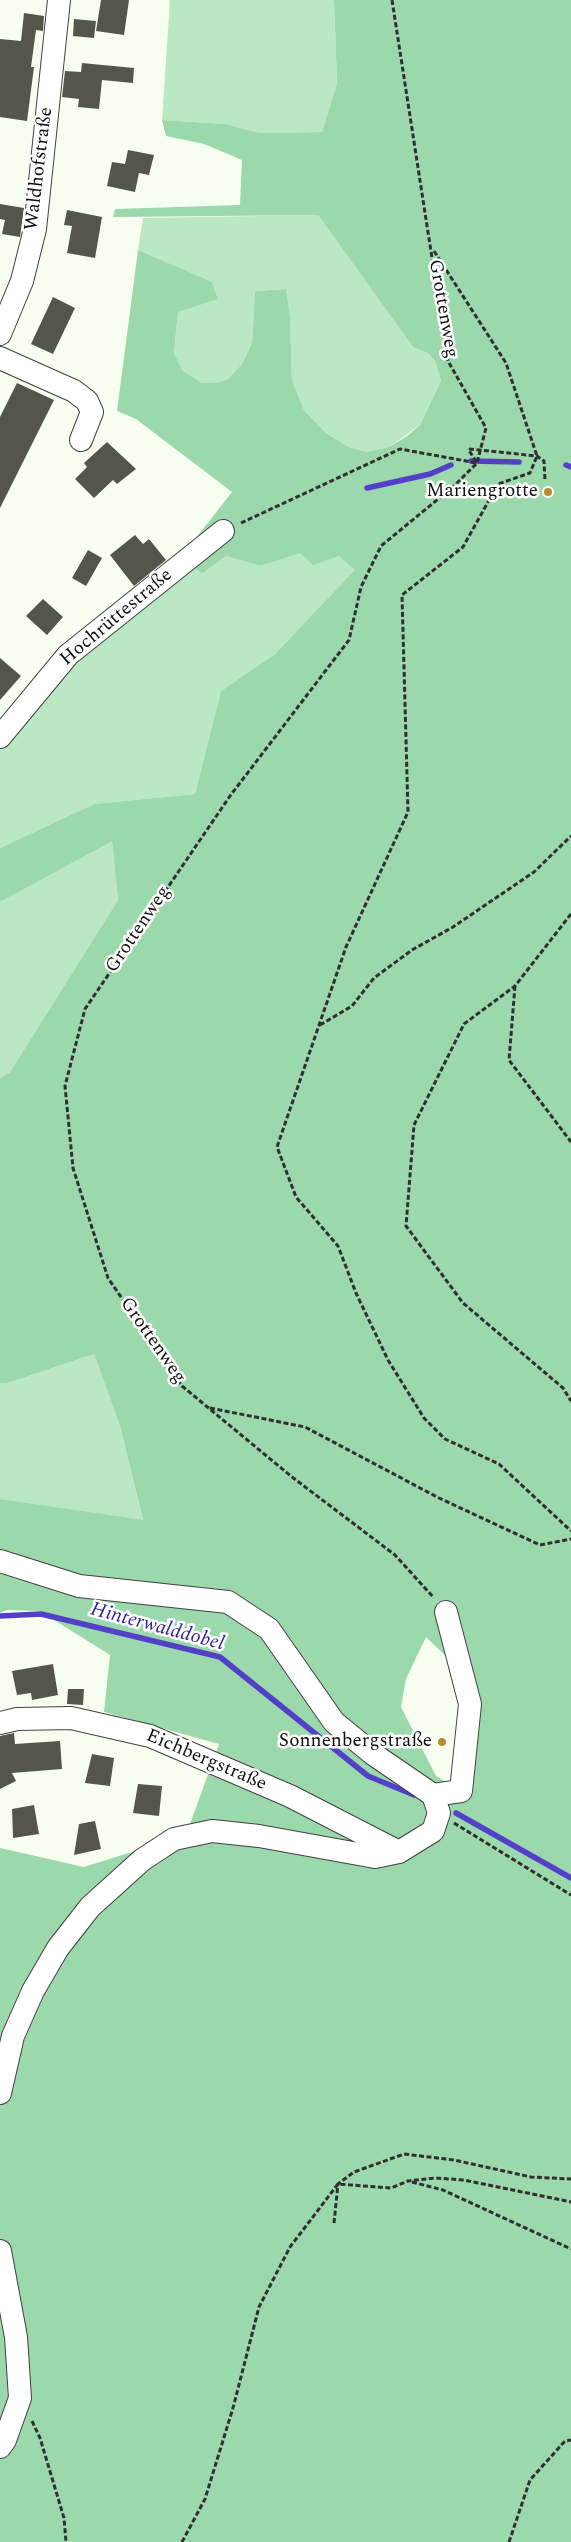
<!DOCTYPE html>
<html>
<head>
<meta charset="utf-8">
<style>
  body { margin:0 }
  canvas { display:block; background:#f7fef0 }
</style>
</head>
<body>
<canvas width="571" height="2542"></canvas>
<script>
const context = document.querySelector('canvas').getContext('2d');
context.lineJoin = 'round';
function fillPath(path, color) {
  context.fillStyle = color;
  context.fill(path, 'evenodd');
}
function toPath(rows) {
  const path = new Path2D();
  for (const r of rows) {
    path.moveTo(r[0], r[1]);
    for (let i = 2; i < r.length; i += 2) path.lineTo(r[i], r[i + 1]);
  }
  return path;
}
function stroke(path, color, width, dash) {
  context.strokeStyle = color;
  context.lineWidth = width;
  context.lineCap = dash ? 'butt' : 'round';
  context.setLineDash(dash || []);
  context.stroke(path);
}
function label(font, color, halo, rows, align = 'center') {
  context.font = font + ' Spectral,serif';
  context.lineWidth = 5;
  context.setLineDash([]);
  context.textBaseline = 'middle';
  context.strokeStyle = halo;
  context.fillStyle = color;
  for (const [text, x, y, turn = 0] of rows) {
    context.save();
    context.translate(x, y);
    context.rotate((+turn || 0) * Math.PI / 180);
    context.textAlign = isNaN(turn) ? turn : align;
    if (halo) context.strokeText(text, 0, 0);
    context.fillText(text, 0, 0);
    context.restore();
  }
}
const green = toPath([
  [170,0,334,0,337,83,322,132,260,133,225,124,162,120],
  [318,215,413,347,428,353,435,361,441,381,420,425,389,447,366,452,349,447,326,433,304,410,292,380,290,317,285,289,255,291,252,343,242,364,230,379,221,382,202,383,183,371,174,353,178,311,218,299,212,283,138,250,143,218],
  [300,552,339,556,356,570,275,654,221,691,195,794,94,804,0,848,0,744,76,652,191,564,202,574,226,556,260,566],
  [112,840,118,900,10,1072,0,1078,0,902],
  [94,1354,120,1426,143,1521,0,1499,0,1383,8,1383]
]);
const forest = toPath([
  [334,0,571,0,571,2542,0,2542,0,1848,84,1867,186,1835,219,1744,104,1712,110,1655,40,1611,7,1610,0,1613,0,1499,143,1520,120,1426,94,1354,8,1383,0,1383,0,1078,10,1072,118,900,112,841,0,902,0,848,94,804,195,794,221,691,275,654,355,570,339,556,313,565,300,553,260,566,226,556,202,574,191,564,185,552,232,492,136,419,117,411,138,250,212,282,218,299,178,312,174,353,183,371,202,383,220,382,229,379,242,364,252,343,255,291,286,289,290,317,292,380,304,410,326,433,349,447,366,452,389,447,407,436,420,425,441,381,435,361,428,353,413,347,318,215,113,217,115,209,240,205,242,160,204,144,166,136,162,120,225,124,260,133,322,132,337,83],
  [426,1637,453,1663,470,1704,461,1791,436,1776,401,1707,406,1679]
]);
const stream = toPath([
  [471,461,519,462],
  [566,465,571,467],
  [367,488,430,474,451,465],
  [0,1616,41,1614,220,1657,368,1776,414,1795],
  [456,1813,571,1878]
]);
const building = toPath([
  [101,0,129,0,124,35,96,31],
  [24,13,44,16,43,31,36,30,31,67,34,67,27,121,0,117,0,39,21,41],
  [74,19,96,21,94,38,73,36],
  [82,63,134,68,133,83,102,80,99,109,78,107,79,99,62,97,65,71,81,72],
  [128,150,154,155,149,175,139,173,135,192,107,186,112,162,125,164],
  [0,204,24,208,20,237,2,234,5,220,0,219],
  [67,210,102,217,95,258,67,253,72,226,64,225],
  [53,297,75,308,53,354,31,344],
  [17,383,54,400,0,508,0,417],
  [107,442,136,469,117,484,113,480,94,498,75,479,87,467,84,463],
  [135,535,143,544,149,539,166,560,134,586,110,555],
  [88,550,102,558,86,586,72,578],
  [43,599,63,617,47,635,26,616],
  [0,658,21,676,0,700],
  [53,1664,58,1695,32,1700,31,1693,17,1695,12,1671],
  [68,1689,84,1689,83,1705,67,1704],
  [14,1733,15,1744,60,1741,62,1769,12,1773,16,1781,0,1789,0,1736],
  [92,1754,114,1758,110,1786,85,1783],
  [138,1784,162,1786,159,1816,133,1813],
  [34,1805,39,1834,13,1838,12,1809],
  [95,1821,101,1849,74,1855,79,1824]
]);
const path = toPath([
  [392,0,448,361,486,428,477,463,454,486,381,546,361,587,349,640,230,796,85,1009,65,1086,73,1168,108,1278,182,1386,292,1477,395,1555,434,1598],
  [434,251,506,363,537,456,530,473,498,484,463,547,402,595,408,812,346,947,277,1147,296,1197,338,1246,356,1293,388,1360,424,1418,445,1439,499,1464,571,1531],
  [469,449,537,456,544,461,545,480],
  [241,523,400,449,477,463,468,449],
  [571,914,515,986,464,1024,414,1125,406,1226,463,1303,563,1388,571,1401],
  [515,986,509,1060,571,1142],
  [320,1025,352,1006,374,978,412,950,453,927,534,872,571,836],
  [210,1408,305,1427,439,1498,540,1545,571,1539],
  [454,1823,571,1895],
  [412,2182,443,2190,571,2249],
  [334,2223,338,2184,354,2172,404,2154,454,2160,531,2177,571,2179],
  [32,2421,40,2438,64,2518,66,2542],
  [182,2542,205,2499,233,2408,259,2307,290,2247,338,2184,391,2188,408,2181,435,2178,464,2180,571,2202],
  [509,2542,530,2480,565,2441,571,2440]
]);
const minor = toPath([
  [0,334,22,281,35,229,59,0],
  [0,358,74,391,87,401,92,412,81,440],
  [0,737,68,655,223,531],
  [0,1561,79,1586,228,1602,269,1629,334,1722,373,1754,433,1795,439,1813,433,1831,399,1852,375,1857,259,1836,212,1831,174,1839,142,1860,90,1907,58,1948,33,1991,13,2036,0,2093],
  [0,1723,17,1719,71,1718,150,1736,290,1796,399,1852],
  [433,1795,461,1791,470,1704,446,1612],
  [0,2251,16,2337,20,2398,5,2440,0,2447]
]);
const markers = [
  [548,492,5,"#b98c2c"],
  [442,1742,5,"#b98c2c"]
];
const streetNames = [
  ["Waldhofstraße",40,169,-83],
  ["Grottenweg",442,309,80],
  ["Hochrüttestraße",117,618,-40],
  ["Grottenweg",139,930,-56],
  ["Grottenweg",152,1341,55],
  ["Eichbergstraße",206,1761,23]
];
const poiNames = [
  ["Mariengrotte",538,492],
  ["Sonnenbergstraße",432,1742]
];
const waterNames = [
  ["Hinterwalddobel",157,1628,15]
];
fillPath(green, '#bbe8c4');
fillPath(forest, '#9bd8ac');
stroke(stream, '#5241c8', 5.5);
fillPath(building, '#55564b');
stroke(minor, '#414141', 24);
stroke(path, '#303030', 3, [5, 2.5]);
stroke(minor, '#fff', 22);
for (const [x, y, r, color] of markers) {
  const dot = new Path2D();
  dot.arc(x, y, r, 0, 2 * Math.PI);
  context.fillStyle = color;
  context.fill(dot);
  stroke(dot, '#fff', 2);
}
label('19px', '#0e0e0e', '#fff', streetNames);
label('19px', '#0e0e0e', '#fff', poiNames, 'right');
label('italic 20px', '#311c9b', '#fff', waterNames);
</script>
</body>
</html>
